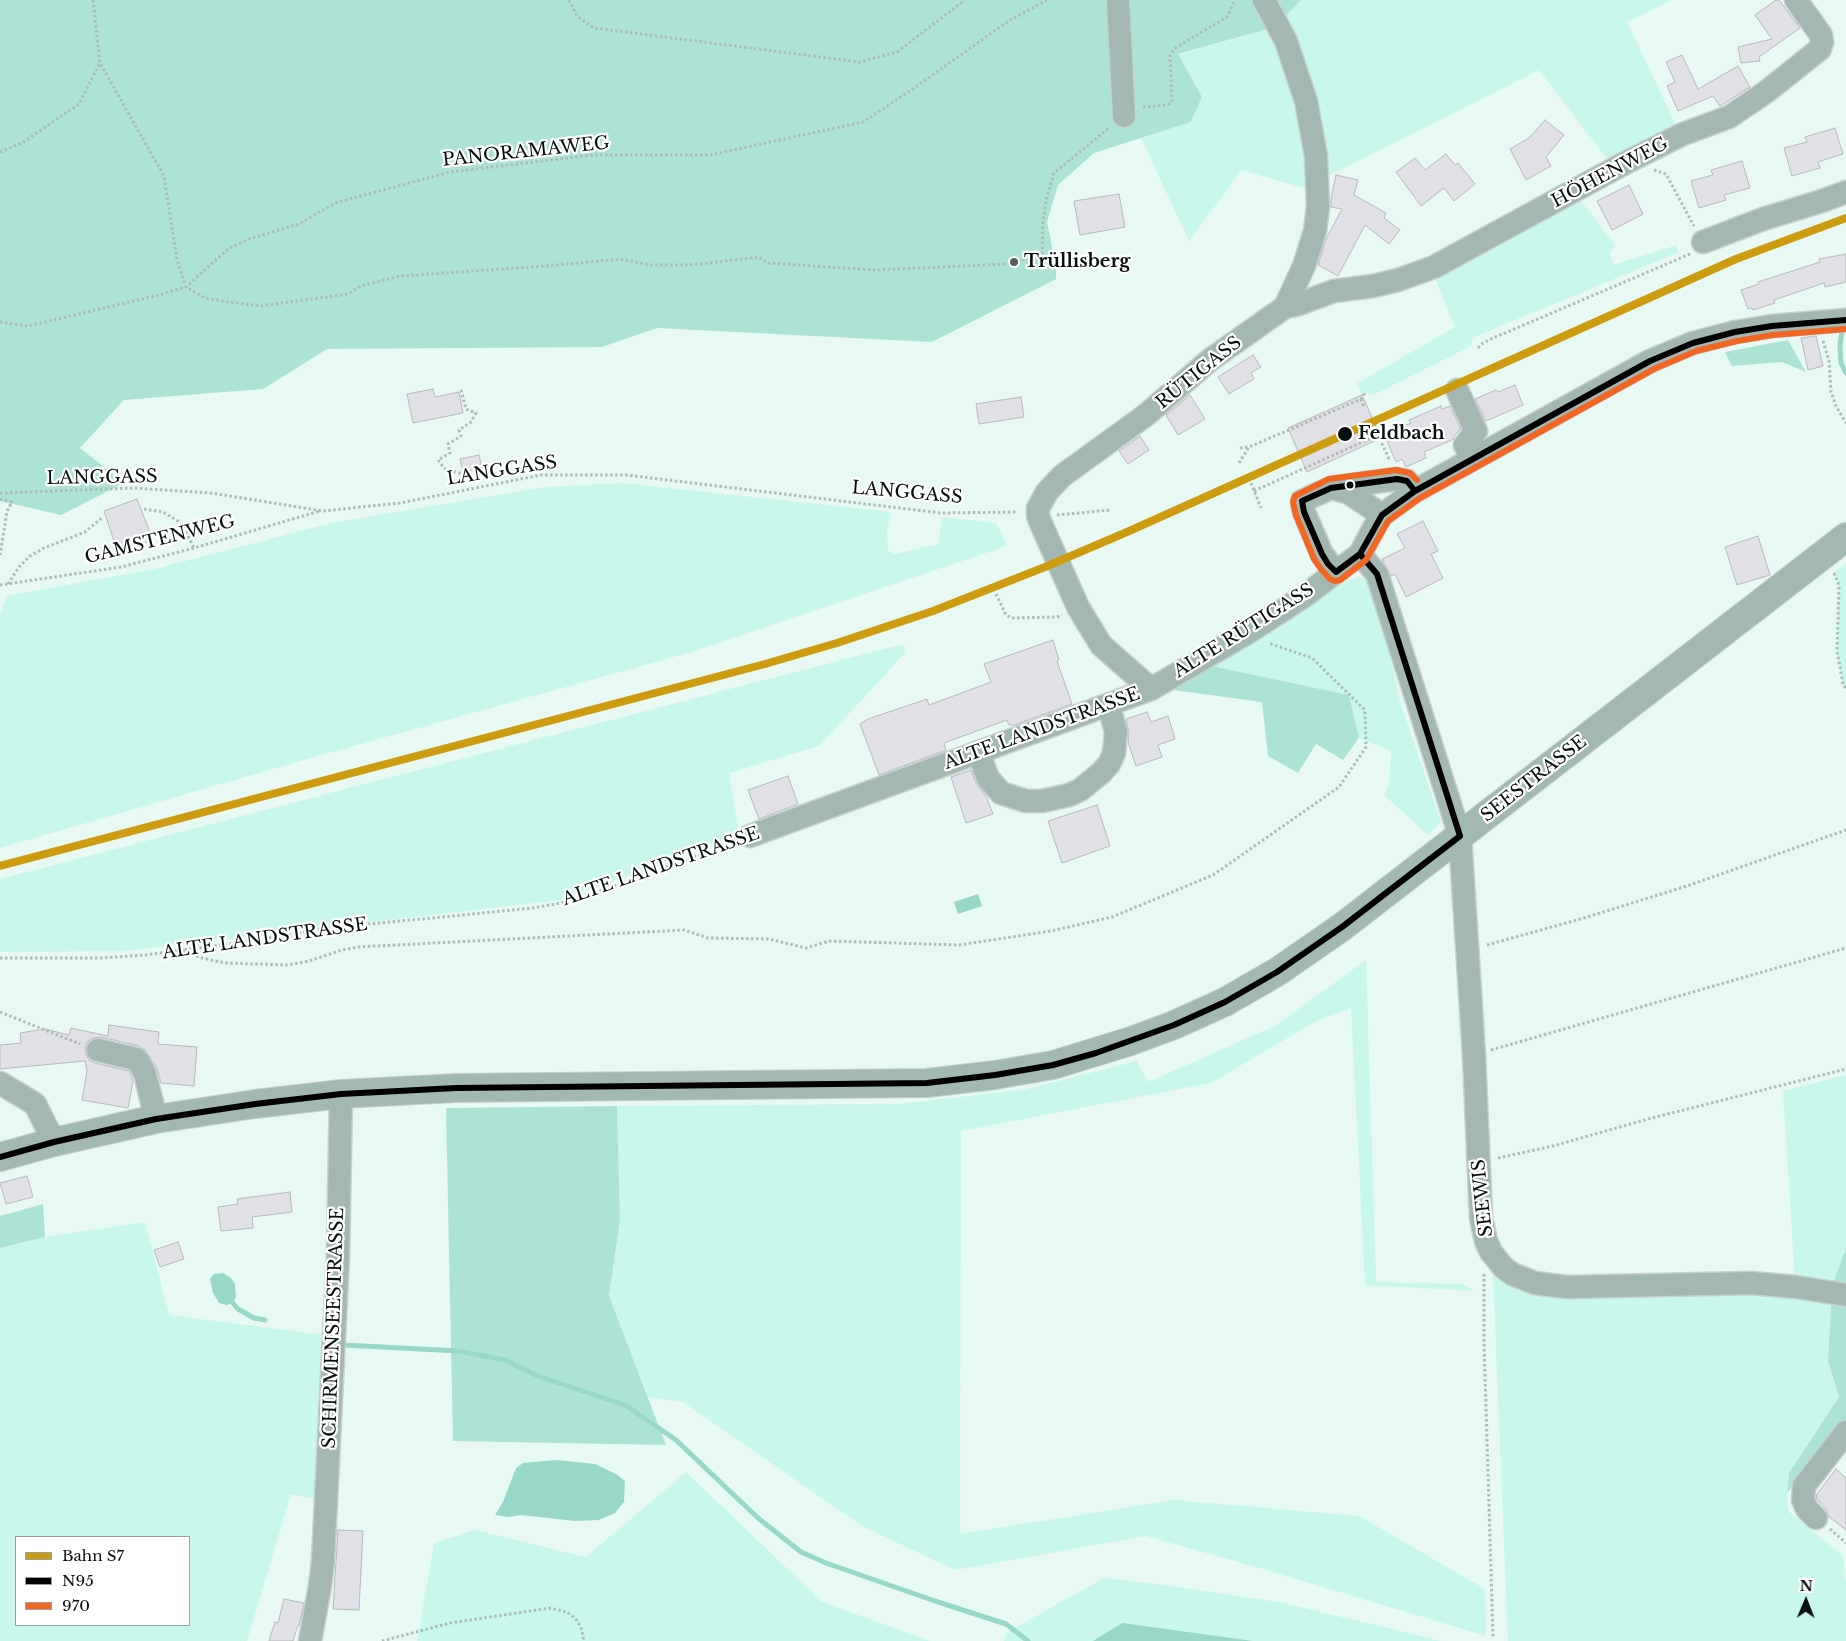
<!DOCTYPE html>
<html>
<head>
<meta charset="utf-8">
<style>
  body { margin:0 }
  #map { position:relative; width:1846px; height:1641px; overflow:hidden; background:#e8f8f3; font-family:"Libre Baskerville",serif }
  canvas { display:block }
  .legend { position:absolute; left:15px; top:1536px; width:175px; height:90px; box-sizing:border-box; background:#fff; border:1px solid #9c9f9f; margin:0; padding:6px 9px; list-style:none; font-size:15px; color:#07100e }
  .legend li { display:flex; align-items:center; gap:10px; height:25px }
  .legend b { width:25px; border:1px solid #9c9f9f }
  .north { position:absolute; left:1781px; top:1576px; width:50px; height:50px; -webkit-text-stroke:4px #fff; paint-order:stroke; rotate:1deg; font-size:14px; font-weight:700; line-height:20px; text-align:center; color:#07100e }
  .north::after { content:''; display:block; margin:auto; width:18px; height:22px; background:#07100e; clip-path:polygon(50% 0,100% 100%,50% 72%,0 100%) }
</style>
</head>
<body>
<div id="map">
<canvas width="1846" height="1641"></canvas>
<ul class="legend">
<li><b style="height:6px;background:#cd9b10"></b>Bahn S7</li>
<li><b style="height:6px;background:#000"></b>N95</li>
<li><b style="height:6px;background:#f26522"></b>970</li>
</ul>
<div class="north">N</div>
</div>
<script>
const context = document.querySelector('canvas').getContext('2d');
context.lineJoin = 'round';
function fillPath(path, color) {
  context.fillStyle = color;
  context.fill(path, 'evenodd');
}
function toPath(rows) {
  const path = new Path2D();
  for (const r of rows) {
    path.moveTo(r[0], r[1]);
    for (let i = 2; i < r.length; i += 2) path.lineTo(r[i], r[i + 1]);
  }
  return path;
}
function stroke(path, color, width, dash) {
  context.strokeStyle = color;
  context.lineWidth = width;
  context.lineCap = dash ? 'butt' : 'round';
  context.setLineDash(dash || []);
  context.stroke(path);
}
function label(font, color, halo, rows, align = 'center') {
  context.font = font + ' "Libre Baskerville",serif';
  context.lineWidth = 4.5;
  context.setLineDash([]);
  context.textBaseline = 'middle';
  context.strokeStyle = halo;
  context.fillStyle = color;
  for (const [text, x, y, turn = 0] of rows) {
    context.save();
    context.translate(x, y);
    context.rotate((+turn || 0) * Math.PI / 180);
    context.textAlign = isNaN(turn) ? turn : align;
    if (halo) context.strokeText(text, 0, 0);
    context.fillText(text, 0, 0);
    context.restore();
  }
}
const green = toPath([
  [1300,0,1671,0,1627,22,1675,123,1673,132,1611,164,1539,70,1322,179,1310,190,1242,170,1189,241,1141,138,1191,122,1202,98,1178,55,1275,27],
  [1577,196,1615,245,1610,254,1613,265,1677,245,1677,253,1472,338,1471,346,1373,395,1362,393,1356,384,1455,327,1433,272],
  [622,483,891,512,887,530,888,551,895,554,939,544,942,517,996,523,1007,546,688,653,300,761,0,848,0,616,6,596,155,569,331,523,545,487],
  [1846,563,1846,689,1843,684,1837,651,1839,585,1834,572],
  [1359,577,1365,579,1372,588,1380,610,1400,702,1441,822,1428,835,1384,795,1389,784,1391,751,1359,738,1349,695,1207,665,1254,639,1348,580],
  [903,644,906,652,819,746,729,773,739,834,561,900,124,951,0,952,0,879],
  [1366,960,1376,1282,1462,1284,1475,1291,1365,1285,1351,1008,1318,1020,1211,1083,961,1131,960,1534,1174,1500,1359,1516,1485,1589,1486,1636,1263,1569,1146,1536,955,1570,862,1526,683,1402,648,1397,609,1296,620,1220,617,1106,897,1104,1023,1090,1137,1061,1148,1082,1275,1026],
  [1846,1075,1846,1248,1832,1286,1795,1280,1783,1091],
  [145,1222,169,1315,325,1335,318,1500,291,1494,247,1641,0,1641,0,1248,45,1237],
  [16,1537,189,1537,189,1625,16,1625],
  [1493,1275,1534,1292,1758,1293,1831,1300,1828,1361,1839,1397,1789,1473,1787,1493,1788,1511,1843,1556,1846,1583,1846,1641,1508,1641],
  [686,1472,822,1602,930,1641,417,1641,434,1543,474,1530,586,1557],
  [1104,1578,1164,1585,1284,1603,1441,1641,1004,1641,1006,1633]
]);
const forest = toPath([
  [0,0,1300,0,1300,1,1275,27,1178,54,1202,97,1191,122,1094,153,1058,185,1047,222,1056,266,1056,279,932,342,657,328,602,347,327,349,263,389,124,400,80,448,124,483,61,515,0,501],
  [1788,340,1806,372,1782,362,1732,366,1725,352],
  [1207,665,1349,695,1359,738,1343,760,1316,744,1298,773,1268,756,1262,702,1166,689],
  [617,1106,620,1220,609,1296,666,1445,453,1441,446,1108],
  [43,1204,45,1237,0,1248,0,1216],
  [1846,1248,1846,1422,1787,1493,1789,1473,1839,1397,1828,1361,1832,1286]
]);
const water = toPath([
  [978,894,982,906,958,914,954,902],
  [223,1273,231,1278,235,1284,236,1297,233,1303,226,1305,219,1303,213,1293,210,1279,214,1274],
  [556,1460,595,1464,616,1474,625,1481,624,1502,615,1513,599,1520,575,1521,521,1515,509,1517,495,1515,503,1502,516,1468,523,1463],
  [1122,1623,1253,1641,1093,1641]
]);
const stream = toPath([
  [1842,331,1840,345,1841,363,1846,373],
  [233,1303,238,1309,254,1318,265,1320],
  [344,1345,458,1351,505,1360,538,1376,625,1405,676,1440,758,1518,801,1552,826,1563,935,1601,1006,1624,1028,1641]
]);
const building = toPath([
  [1776,0,1779,0,1800,28,1759,57,1760,61,1741,63,1738,47,1772,39,1755,15,1776,0],
  [1682,55,1698,89,1738,66,1750,87,1720,106,1713,96,1678,111,1667,86,1675,82,1666,62,1682,55],
  [1545,120,1564,135,1546,157,1551,166,1526,180,1510,149,1529,138,1545,120],
  [1835,128,1843,154,1818,162,1820,168,1792,176,1784,148,1807,142,1805,137,1835,128],
  [1446,154,1455,165,1458,163,1475,184,1454,201,1444,188,1421,206,1396,172,1415,158,1425,170,1446,154],
  [1742,161,1750,188,1724,195,1726,200,1699,208,1691,181,1713,175,1711,170,1742,161],
  [1336,175,1358,180,1354,195,1386,213,1384,218,1400,230,1389,244,1365,225,1338,276,1318,265,1326,239,1342,209,1331,207,1331,199,1336,175],
  [1629,185,1643,214,1612,230,1597,201,1629,185],
  [1119,194,1125,227,1080,235,1074,201,1119,194],
  [1846,254,1846,282,1825,287,1824,283,1774,300,1775,303,1753,310,1752,308,1748,309,1741,290,1759,284,1758,282,1820,262,1819,259,1846,254],
  [1816,336,1823,366,1808,370,1801,338,1816,336],
  [1253,355,1261,367,1251,373,1254,379,1229,394,1218,377,1253,355],
  [1515,385,1523,405,1486,421,1475,399,1496,390,1498,392,1515,385],
  [433,389,435,397,459,392,463,413,413,423,407,394,433,389],
  [1190,395,1205,419,1178,435,1166,415,1190,395],
  [1362,395,1381,438,1307,472,1288,428,1362,395],
  [1021,397,1024,417,979,424,976,404,1021,397],
  [1441,406,1442,409,1450,406,1461,429,1454,436,1454,439,1424,452,1426,458,1406,467,1402,459,1396,462,1384,434,1411,423,1409,420,1441,406],
  [1140,436,1149,450,1128,464,1119,451,1140,436],
  [479,455,482,468,463,472,460,459,479,455],
  [137,499,153,540,118,553,104,511,137,499],
  [1423,521,1438,551,1431,554,1443,578,1406,597,1395,574,1391,576,1382,559,1405,548,1397,534,1423,521],
  [1758,536,1770,575,1737,585,1725,547,1758,536],
  [1053,640,1059,660,1057,661,1072,704,1014,725,1009,725,1007,720,944,743,946,750,879,775,860,724,868,719,927,699,929,705,991,682,984,664,1053,640],
  [1147,712,1151,722,1168,716,1175,739,1158,745,1162,757,1136,766,1128,742,1129,732,1126,719,1147,712],
  [971,770,976,783,986,796,993,814,966,823,951,777,971,770],
  [788,776,798,804,759,819,748,790,788,776],
  [1097,805,1110,846,1062,863,1048,821,1097,805],
  [109,1025,159,1032,158,1044,197,1047,194,1086,161,1083,157,1068,145,1050,139,1046,101,1037,94,1038,88,1041,85,1047,86,1054,89,1060,95,1063,129,1071,133,1081,128,1108,82,1100,87,1071,85,1061,0,1069,0,1045,21,1043,20,1033,45,1029,69,1035,71,1028,108,1036,109,1025],
  [27,1176,33,1197,6,1204,0,1183,27,1176],
  [290,1192,292,1212,252,1217,253,1228,221,1231,218,1207,238,1204,237,1199,290,1192],
  [178,1242,184,1259,160,1267,154,1250,178,1242],
  [1836,1469,1846,1478,1846,1530,1829,1517,1826,1509,1816,1498,1817,1494,1836,1469],
  [338,1530,363,1531,359,1610,333,1609,338,1530],
  [284,1599,304,1603,299,1626,298,1625,293,1641,269,1641,275,1622,278,1623,284,1599]
]);
const path = toPath([
  [93,0,100,63,164,176,177,260,186,287,205,298,221,301,261,306,348,294,361,286,400,276,546,266,620,259,650,265,685,265,702,264,758,257,768,263,874,270,1007,264,1029,258,1042,253,1043,220,1047,196,1054,173,1109,128],
  [569,0,577,16,594,28,860,62,897,52,965,0],
  [1143,107,1167,105,1172,102,1170,55,1174,49,1185,42,1227,17,1235,0],
  [0,152,22,143,79,104,100,63],
  [1654,170,1666,174,1694,226],
  [0,322,28,326,155,296,186,287,228,249,249,239,299,224,335,203,450,172,593,155,710,155,863,122,907,93,1010,20,1047,0],
  [1823,341,1829,361,1831,392,1836,406,1846,423],
  [1478,348,1483,343,1491,339,1690,254],
  [461,390,466,409,476,413,471,422,459,430,461,436,448,444,450,453,438,460,445,469,463,474,473,472],
  [1361,399,1364,407],
  [1240,448,1248,447],
  [1239,463,1249,447,1361,399,1365,393],
  [1251,483,1261,508],
  [1254,491,1378,435,1390,461],
  [0,493,134,488,211,493,323,511,400,503,541,475,626,475,941,513,1018,512],
  [0,499,12,502,7,511,0,555],
  [144,509,163,512,178,521,186,532,194,548],
  [1057,515,1111,510],
  [1834,573,1839,585,1837,651,1843,684,1846,689],
  [8,584,19,567,30,556,44,548,85,532,103,517],
  [0,585,121,567,194,548,320,511],
  [996,594,1006,615,1012,618,1057,617,1062,615],
  [1487,945,1584,918,1687,886,1846,830],
  [182,951,202,958,225,963,288,965,309,961,342,950,358,947,684,930,708,938,769,939,806,948,829,941,959,945,1051,931,1112,917,1213,875,1339,787,1366,747,1365,710,1312,658,1268,643],
  [0,958,101,958,145,955,237,943,330,928,533,908,566,902,597,892,733,843],
  [0,1012,80,1044],
  [1491,1050,1846,948],
  [1498,1158,1553,1146,1648,1119,1846,1069],
  [1484,1274,1484,1341,1493,1637],
  [1830,1529,1846,1543],
  [382,1641,450,1623,550,1608,567,1612,575,1618,581,1627,584,1641]
]);
const minor = toPath([
  [1118,0,1124,116],
  [1703,242,1763,219,1822,201,1846,192],
  [1285,307,1296,305,1334,291,1373,286,1398,280,1434,267,1625,163,1683,134,1729,117,1766,92,1820,49,1822,42,1821,35,1796,0],
  [1457,390,1476,431,1465,445,1473,459],
  [1332,488,1349,493,1382,515],
  [1360,554,1377,574,1460,836,1474,1055,1481,1218,1486,1241,1491,1252,1503,1267,1512,1274,1535,1283,1550,1285,1568,1287,1751,1283,1796,1287,1846,1295],
  [1336,572,1322,554,1304,512,1302,501,1331,488,1397,479,1407,481,1415,491],
  [1151,689,1101,645,1078,607,1042,526,1038,516,1038,508,1047,492,1062,476,1146,415,1210,360,1285,307,1304,266,1315,231,1318,206,1316,156,1306,101,1286,41,1264,0],
  [978,752,988,778,1001,793,1026,801,1042,801,1069,795,1080,790,1101,773,1109,764,1114,753,1116,731,1108,705],
  [750,836,1151,689,1249,632,1303,597,1360,554,1376,524,1382,515,1415,491,1650,361,1693,343,1735,332,1772,326,1846,320],
  [98,1050,136,1059,139,1062,145,1074,156,1119],
  [0,1083,35,1104,54,1142],
  [1816,1518,1807,1509,1803,1500,1804,1486,1846,1432],
  [310,1641,320,1586,323,1561,338,1255,341,1094]
]);
const major = toPath([
  [0,1157,54,1142,156,1119,255,1104,341,1094,456,1088,927,1083,995,1075,1053,1065,1131,1041,1174,1025,1225,1002,1277,972,1342,927,1846,537]
]);
const bus1 = toPath([
  [1397,479,1407,481,1415,491,1382,515,1360,554,1336,572,1328,564,1322,554,1304,512,1302,501,1331,488,1397,479],
  [1415,491,1650,361,1693,343,1735,332,1772,326,1846,320],
  [0,1157,54,1142,156,1119,255,1104,341,1094,456,1088,927,1083,995,1075,1053,1065,1096,1053,1174,1025,1225,1002,1277,972,1342,927,1460,836,1377,574,1360,554]
]);
const bus2 = toPath([
  [1417,480,1410,473,1396,470,1329,479,1295,496,1293,502,1296,515,1314,559,1321,569,1330,579,1335,581,1340,580,1366,560,1388,521,1420,498,1654,369,1696,351,1737,341,1773,335,1846,329]
]);
const rail1 = toPath([
  [0,866,765,664,837,643,933,611,1045,567,1127,532,1736,259,1846,218]
]);
const markers = [
  [1014,262,5,"#56615e"],
  [1345,434,8,"#07100e"],
  [1350,485,4.5,"#07100e"]
];
const streetNames = [
  ["PANORAMAWEG",526,152,-6],
  ["HÖHENWEG",1610,173,-28],
  ["RÜTIGASS",1199,373,-39],
  ["LANGGASS",502,471,-9],
  ["LANGGASS",102,478,-1],
  ["LANGGASS",907,493,5],
  ["GAMSTENWEG",160,540,-14],
  ["ALTE RÜTIGASS",1244,631,-32],
  ["ALTE LANDSTRASSE",1042,729,-20],
  ["SEESTRASSE",1534,779,-38],
  ["ALTE LANDSTRASSE",661,867,-19],
  ["ALTE LANDSTRASSE",265,939,-8],
  ["SEEWIS",1483,1198,-96],
  ["SCHIRMENSEESTRASSE",334,1328,-88]
];
const poiNames = [
  ["Trüllisberg",1024,262]
];
const stopNames = [
  ["Feldbach",1358,434]
];
fillPath(green, '#caf7eb');
fillPath(forest, '#ade3d5');
fillPath(water, '#98d8c8');
stroke(stream, '#98d8c8', 5);
fillPath(building, '#e1e0e7');
stroke(building, '#b5babb', 1);
stroke(minor, '#c6d1ce', 25);
stroke(major, '#c6d1ce', 30);
stroke(path, '#adbcb9', 3, [2.5, 2.5]);
stroke(minor, '#a4b8b3', 22);
stroke(major, '#a1b8b3', 28);
stroke(bus1, '#000', 6);
stroke(bus2, '#f26522', 6);
stroke(rail1, '#cd9b10', 8);
for (const [x, y, r, color] of markers) {
  const dot = new Path2D();
  dot.arc(x, y, r, 0, 2 * Math.PI);
  context.fillStyle = color;
  context.fill(dot);
  stroke(dot, '#fff', 2);
}
label('18px', '#07100e', '#fff', streetNames);
label('bold 18px', '#07100e', '#fff', poiNames, 'left');
label('bold 18px', '#07100e', '#fff', stopNames, 'left');
</script>
</body>
</html>
